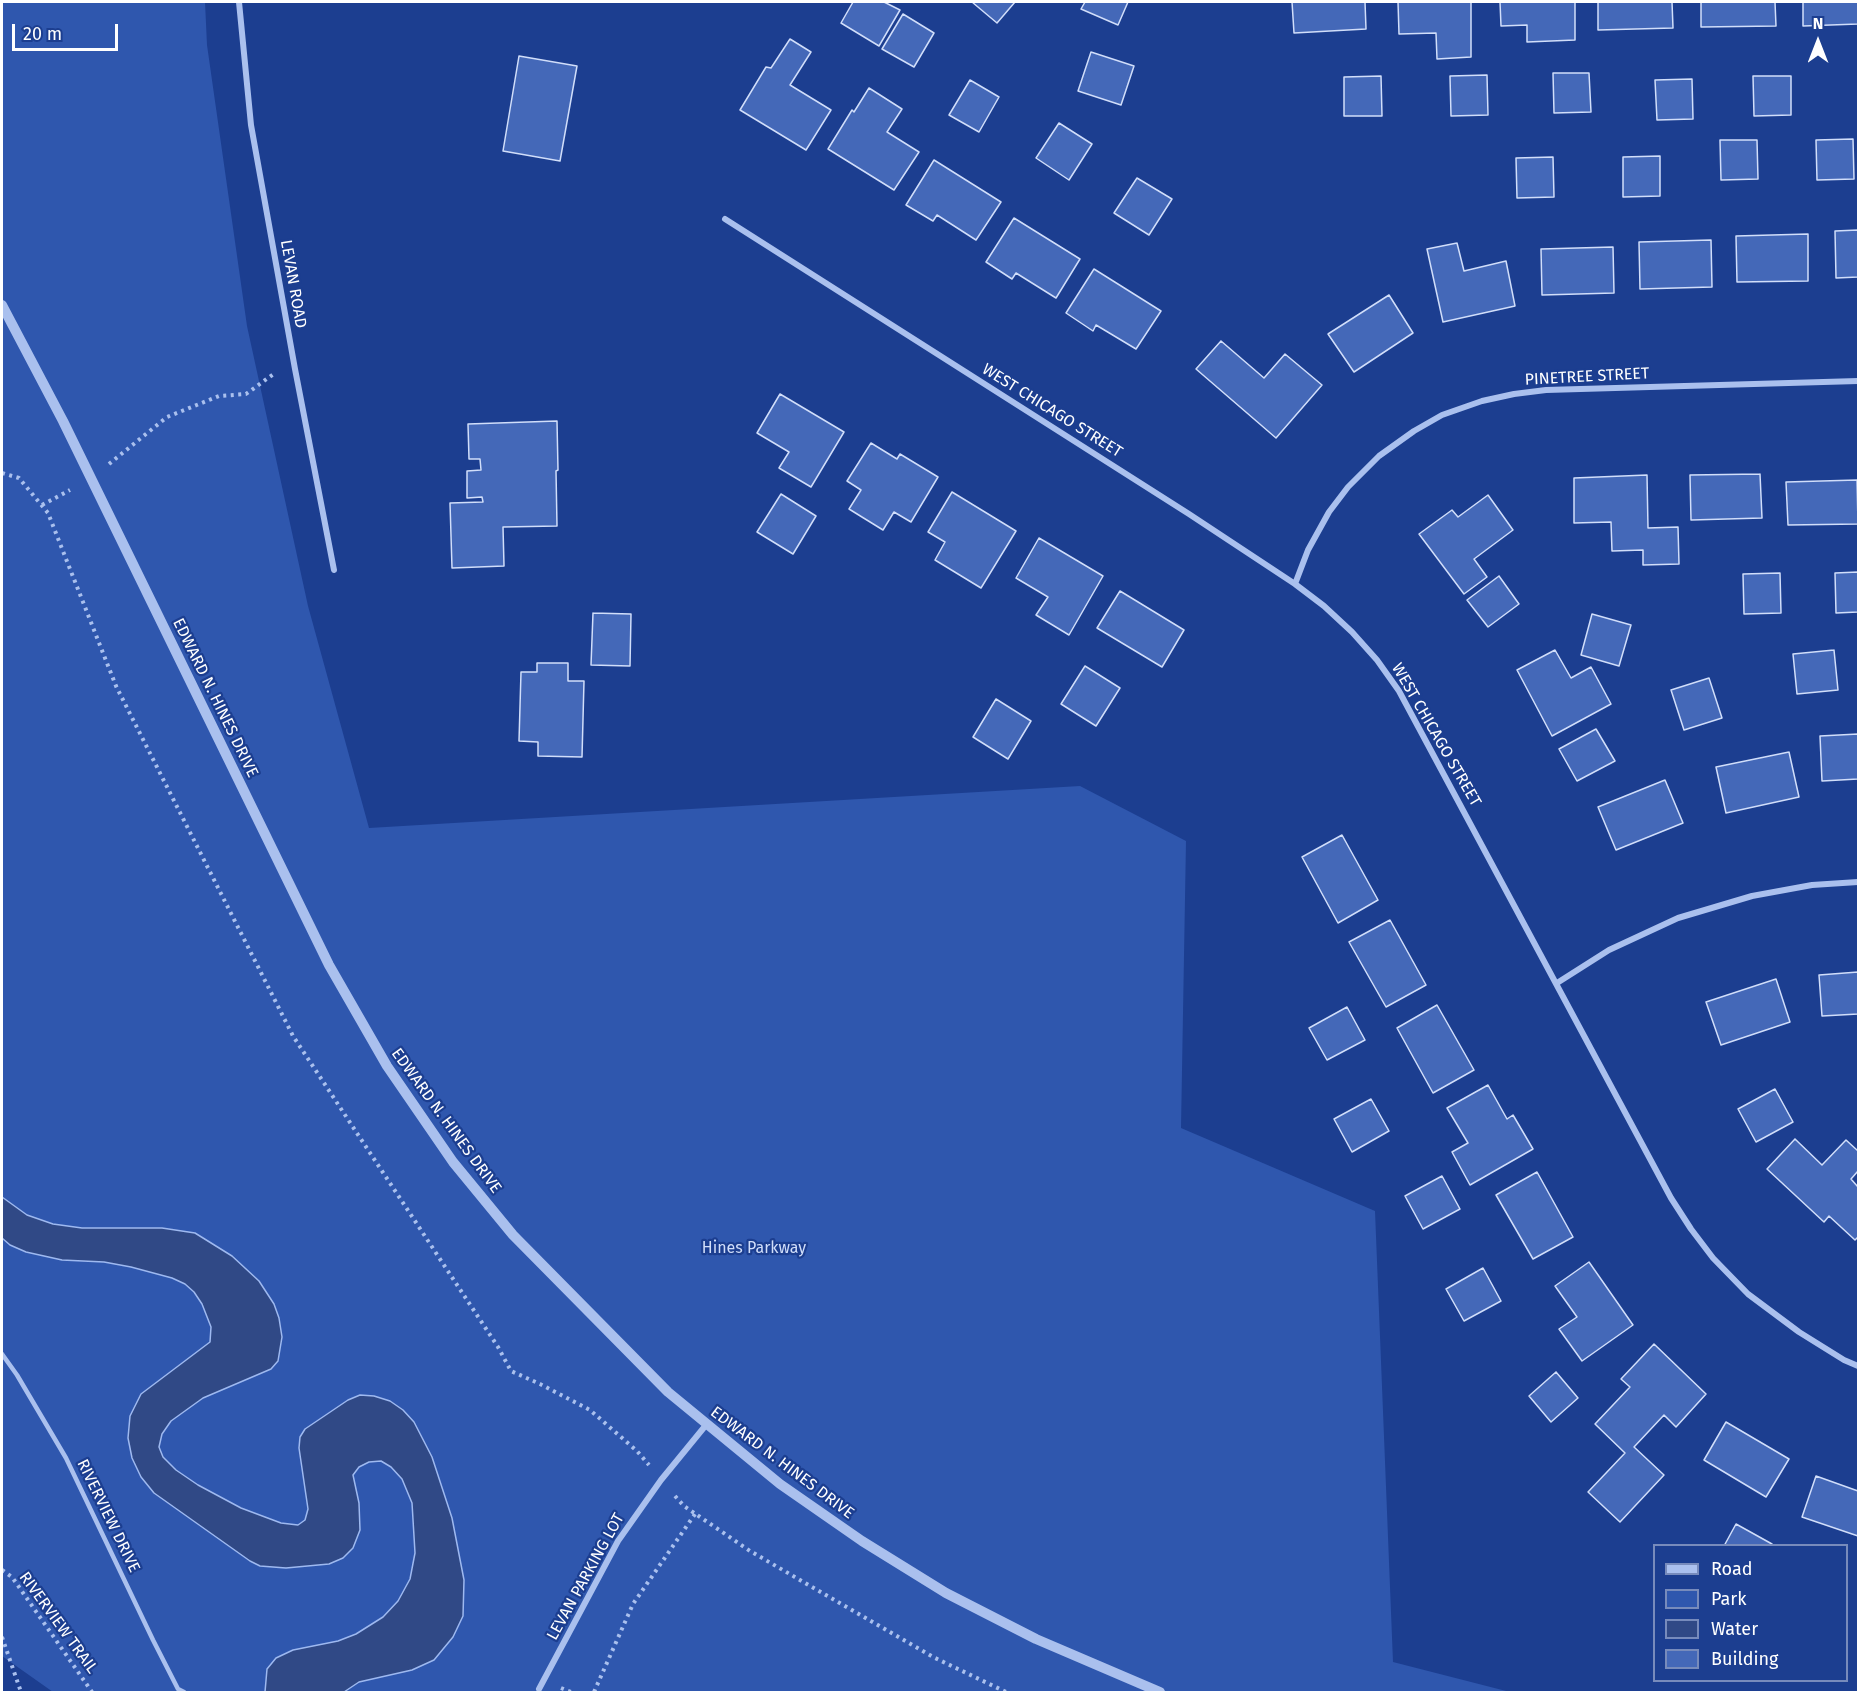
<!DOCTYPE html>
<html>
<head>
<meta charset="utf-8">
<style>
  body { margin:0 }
  #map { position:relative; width:1860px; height:1694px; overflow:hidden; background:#1c3e90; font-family:"Fira Sans",sans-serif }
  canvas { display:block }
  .frame { position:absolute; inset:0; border:3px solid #fff; pointer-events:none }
  .legend { position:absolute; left:1653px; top:1544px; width:195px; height:138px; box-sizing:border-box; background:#1c3e90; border:2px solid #778bbc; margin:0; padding:8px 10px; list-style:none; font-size:18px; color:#fff }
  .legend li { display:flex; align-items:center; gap:12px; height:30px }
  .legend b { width:30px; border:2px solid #778bbc }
  .north { position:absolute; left:1788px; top:12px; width:60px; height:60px; -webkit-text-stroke:4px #1c3e90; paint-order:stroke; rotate:0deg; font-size:16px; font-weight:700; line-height:24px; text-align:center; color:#fff }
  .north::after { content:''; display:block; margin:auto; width:21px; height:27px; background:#fff; clip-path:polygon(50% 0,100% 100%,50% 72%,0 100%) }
  .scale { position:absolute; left:12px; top:24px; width:106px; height:27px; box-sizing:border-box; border:3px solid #fff; border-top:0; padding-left:8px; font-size:18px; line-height:21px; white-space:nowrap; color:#fff; -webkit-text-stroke:4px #1c3e90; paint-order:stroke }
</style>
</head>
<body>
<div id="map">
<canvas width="1860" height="1694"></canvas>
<div class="frame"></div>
<ul class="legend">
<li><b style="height:8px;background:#aac0ee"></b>Road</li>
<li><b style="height:16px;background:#2f57ae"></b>Park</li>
<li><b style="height:16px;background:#304986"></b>Water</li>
<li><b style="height:16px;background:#4468b8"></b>Building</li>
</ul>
<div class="north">N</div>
<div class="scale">20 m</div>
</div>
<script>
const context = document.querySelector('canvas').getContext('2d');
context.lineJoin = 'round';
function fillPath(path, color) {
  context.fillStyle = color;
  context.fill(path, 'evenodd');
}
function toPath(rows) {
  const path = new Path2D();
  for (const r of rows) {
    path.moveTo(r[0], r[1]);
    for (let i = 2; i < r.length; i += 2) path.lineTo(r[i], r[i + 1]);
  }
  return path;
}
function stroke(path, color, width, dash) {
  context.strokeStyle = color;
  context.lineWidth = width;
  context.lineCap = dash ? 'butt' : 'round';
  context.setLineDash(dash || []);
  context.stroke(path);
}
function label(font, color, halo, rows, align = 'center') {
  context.font = font + ' "Fira Sans",sans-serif';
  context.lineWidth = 4.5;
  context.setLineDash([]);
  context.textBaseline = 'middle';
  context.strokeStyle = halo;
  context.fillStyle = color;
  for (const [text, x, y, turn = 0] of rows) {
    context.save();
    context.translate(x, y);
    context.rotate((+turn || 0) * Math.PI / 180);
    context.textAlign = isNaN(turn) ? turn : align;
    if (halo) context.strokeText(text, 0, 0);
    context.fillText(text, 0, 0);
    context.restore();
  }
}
const green = toPath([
  [2,2,205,2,207,45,247,326,308,606,369,828,1080,786,1186,841,1181,1128,1375,1211,1393,1662,1510,1692,53,1692,2,1656]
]);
const water = toPath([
  [2,1197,27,1215,53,1224,82,1228,162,1228,195,1233,232,1256,259,1281,274,1304,279,1318,282,1337,278,1361,271,1369,203,1398,171,1421,162,1434,159,1447,163,1457,176,1470,198,1485,241,1508,281,1523,298,1525,305,1520,308,1509,299,1448,300,1437,305,1429,348,1400,360,1395,374,1396,390,1401,403,1410,414,1422,432,1457,452,1518,464,1580,463,1616,453,1637,434,1660,412,1670,359,1682,344,1692,265,1692,267,1669,276,1658,293,1650,338,1641,356,1634,383,1617,398,1601,410,1579,415,1553,412,1503,402,1479,391,1467,381,1461,369,1462,359,1467,353,1475,359,1503,360,1530,353,1548,343,1558,329,1564,286,1568,260,1566,250,1561,154,1493,141,1477,132,1458,128,1438,130,1416,141,1394,210,1342,211,1327,202,1304,194,1292,185,1284,172,1278,131,1267,104,1262,62,1260,26,1252,10,1245,2,1238,2,1197]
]);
const building = toPath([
  [853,2,884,2,900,10,879,46,841,23,853,2],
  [972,2,1015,2,997,23,972,2],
  [1085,2,1128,2,1118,25,1081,9,1085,2],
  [1292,2,1365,2,1366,29,1294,33,1292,2],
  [1398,2,1471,2,1471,57,1437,59,1436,33,1399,34,1398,2],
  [1500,2,1575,2,1575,40,1527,42,1527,25,1501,26,1500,2],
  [1598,2,1672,2,1673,28,1598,30,1598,2],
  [1701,2,1775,2,1776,26,1701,27,1701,2],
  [1803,2,1858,2,1858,24,1803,26,1803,2],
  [903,14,934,33,914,67,882,49,903,14],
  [790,39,811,52,790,85,831,110,806,150,740,110,766,67,771,68,790,39],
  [1091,52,1134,66,1121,105,1078,91,1091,52],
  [519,56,577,66,560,161,503,151,519,56],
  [1553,73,1589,73,1591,112,1554,113,1553,73],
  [1487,75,1488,115,1451,116,1450,76,1487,75],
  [1381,76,1382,116,1344,116,1344,77,1381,76],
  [1753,76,1791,76,1791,115,1754,116,1753,76],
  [1692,79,1693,119,1657,120,1655,80,1692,79],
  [970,80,999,97,979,132,949,115,970,80],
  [869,88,902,109,887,132,919,152,894,190,828,149,852,110,854,112,869,88],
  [1059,123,1092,144,1069,180,1036,158,1059,123],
  [1853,139,1854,179,1817,180,1816,140,1853,139],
  [1720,140,1757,140,1758,179,1721,180,1720,140],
  [1660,156,1660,196,1623,197,1623,157,1660,156],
  [1553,157,1554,197,1517,198,1516,158,1553,157],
  [934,160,1001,202,976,240,937,215,933,221,906,205,934,160],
  [1137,178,1172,199,1149,235,1114,213,1137,178],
  [1014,218,1080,259,1056,298,1016,273,1012,279,986,262,1014,218],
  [1858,230,1858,277,1836,278,1835,231,1858,230],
  [1808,234,1808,281,1737,282,1736,236,1808,234],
  [1711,240,1712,287,1640,289,1639,242,1711,240],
  [1457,243,1464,271,1506,261,1515,306,1443,322,1427,249,1457,243],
  [1613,247,1614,293,1542,295,1541,249,1613,247],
  [1094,269,1161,311,1136,349,1096,325,1093,331,1066,313,1094,269],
  [1389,295,1413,333,1354,372,1328,334,1389,295],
  [1221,341,1264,378,1285,354,1322,385,1276,438,1196,369,1221,341],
  [780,394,844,432,811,487,779,468,789,452,757,433,780,394],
  [557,421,558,470,556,471,557,526,503,527,504,566,452,568,450,503,483,502,482,497,467,498,467,471,481,470,480,459,469,459,468,424,557,421],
  [871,443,897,459,900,454,938,477,911,522,894,512,883,530,849,509,861,490,847,481,871,443],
  [1760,474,1762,518,1691,520,1690,475,1760,474],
  [1647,475,1648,528,1678,527,1679,564,1643,565,1643,550,1612,551,1611,522,1574,523,1574,478,1647,475],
  [1857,480,1858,524,1788,525,1786,482,1857,480],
  [952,492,1016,531,981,588,935,560,945,542,928,532,952,492],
  [781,494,816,516,793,554,757,532,781,494],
  [1488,495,1513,530,1474,559,1487,577,1464,594,1419,534,1452,510,1458,517,1488,495],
  [1039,538,1103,576,1069,635,1036,615,1048,597,1016,578,1039,538],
  [1858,572,1858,612,1836,613,1835,573,1858,572],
  [1780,573,1781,613,1744,614,1743,574,1780,573],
  [1499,576,1519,604,1488,627,1467,600,1499,576],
  [1120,591,1184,630,1162,667,1097,628,1120,591],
  [593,613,631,614,630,666,591,665,593,613],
  [1592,614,1631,625,1619,666,1581,655,1592,614],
  [1555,650,1571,678,1591,667,1611,704,1552,736,1517,670,1555,650],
  [1834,650,1838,690,1797,694,1793,654,1834,650],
  [537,663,568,663,568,681,584,681,582,757,538,756,538,742,519,741,521,672,537,672,537,663],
  [1085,666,1120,688,1096,726,1061,704,1085,666],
  [1709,678,1722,718,1684,730,1671,690,1709,678],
  [996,699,1031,721,1008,759,973,737,996,699],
  [1596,729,1615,761,1577,781,1559,749,1596,729],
  [1858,734,1858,779,1822,781,1820,736,1858,734],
  [1789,752,1799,797,1726,813,1716,767,1789,752],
  [1665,780,1683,823,1616,850,1598,807,1665,780],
  [1342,835,1378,900,1338,923,1302,857,1342,835],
  [1390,920,1426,985,1386,1007,1349,942,1390,920],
  [1858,972,1858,1014,1822,1016,1819,975,1858,972],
  [1776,979,1790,1022,1721,1045,1706,1002,1776,979],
  [1437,1005,1474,1070,1433,1093,1397,1028,1437,1005],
  [1347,1007,1365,1040,1327,1060,1309,1028,1347,1007],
  [1488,1085,1507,1119,1513,1115,1533,1149,1470,1185,1452,1152,1468,1143,1447,1108,1488,1085],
  [1775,1089,1793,1122,1756,1142,1738,1109,1775,1089],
  [1371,1099,1389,1131,1352,1152,1334,1119,1371,1099],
  [1795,1139,1822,1165,1846,1140,1858,1151,1858,1171,1851,1179,1858,1187,1858,1237,1855,1240,1829,1216,1824,1222,1767,1169,1795,1139],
  [1537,1172,1573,1237,1533,1259,1496,1195,1537,1172],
  [1442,1176,1460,1209,1423,1229,1405,1196,1442,1176],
  [1589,1262,1633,1325,1582,1361,1559,1329,1577,1317,1555,1286,1589,1262],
  [1483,1268,1501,1301,1464,1321,1446,1289,1483,1268],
  [1654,1344,1706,1394,1676,1427,1664,1415,1634,1447,1664,1475,1620,1522,1588,1492,1625,1453,1595,1424,1630,1387,1621,1379,1654,1344],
  [1556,1372,1578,1398,1551,1422,1529,1396,1556,1372],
  [1726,1422,1789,1459,1766,1497,1704,1460,1726,1422],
  [1816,1476,1858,1491,1858,1536,1802,1517,1816,1476],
  [1736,1524,1772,1544,1771,1546,1724,1546,1736,1524]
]);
const path = toPath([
  [109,464,167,417,219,396,246,394,275,373],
  [2,473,19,478,48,513,116,686,293,1036,498,1347,511,1371,540,1384,590,1410,637,1451,649,1465],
  [42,505,70,490],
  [675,1496,684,1506,750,1551,933,1657,1006,1692],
  [2,1570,12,1577,92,1692],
  [2,1637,21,1692],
  [561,1688,571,1692],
  [594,1692,633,1604,695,1514]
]);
const service = toPath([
  [2,1354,17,1375,66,1458,153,1640,178,1689,184,1692]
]);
const minor = toPath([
  [239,2,251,125,295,369,334,570],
  [725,219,1189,514,1295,584,1324,606,1352,632,1377,660,1399,691,1671,1198,1691,1229,1713,1258,1748,1294,1799,1332,1844,1360,1858,1366],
  [1295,584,1308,550,1329,512,1348,487,1379,456,1414,431,1442,415,1482,401,1514,394,1546,390,1858,381],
  [1557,983,1609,950,1678,918,1752,896,1812,885,1858,882],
  [539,1689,618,1541,661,1480,706,1425]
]);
const tertiary = toPath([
  [2,305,63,421,329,965,387,1066,453,1162,513,1235,668,1392,780,1484,862,1541,946,1593,1036,1639,1160,1692]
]);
const streetNames = [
  ["LEVAN ROAD",293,284,80],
  ["PINETREE STREET",1587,377,-3],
  ["WEST CHICAGO STREET",1052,411,32],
  ["EDWARD N. HINES DRIVE",215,698,64],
  ["WEST CHICAGO STREET",1436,735,60],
  ["EDWARD N. HINES DRIVE",446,1121,54],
  ["EDWARD N. HINES DRIVE",782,1463,37],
  ["RIVERVIEW DRIVE",108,1516,64],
  ["LEVAN PARKING LOT",586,1577,-61],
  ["RIVERVIEW TRAIL",58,1623,54]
];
const parkNames = [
  ["Hines Parkway",754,1249]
];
fillPath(green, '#2f57ae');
fillPath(water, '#304986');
stroke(water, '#9eb9f0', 1.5);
fillPath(building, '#4468b8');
stroke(building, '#d1defa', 1.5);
stroke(path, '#aac0ee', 4, [3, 4.5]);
stroke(service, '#aac0ee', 4.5);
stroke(minor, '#aac0ee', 6);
stroke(tertiary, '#aac0ee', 10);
label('16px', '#fff', '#1c3e90', streetNames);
label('16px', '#d1defa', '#1c3e90', parkNames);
</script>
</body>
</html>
